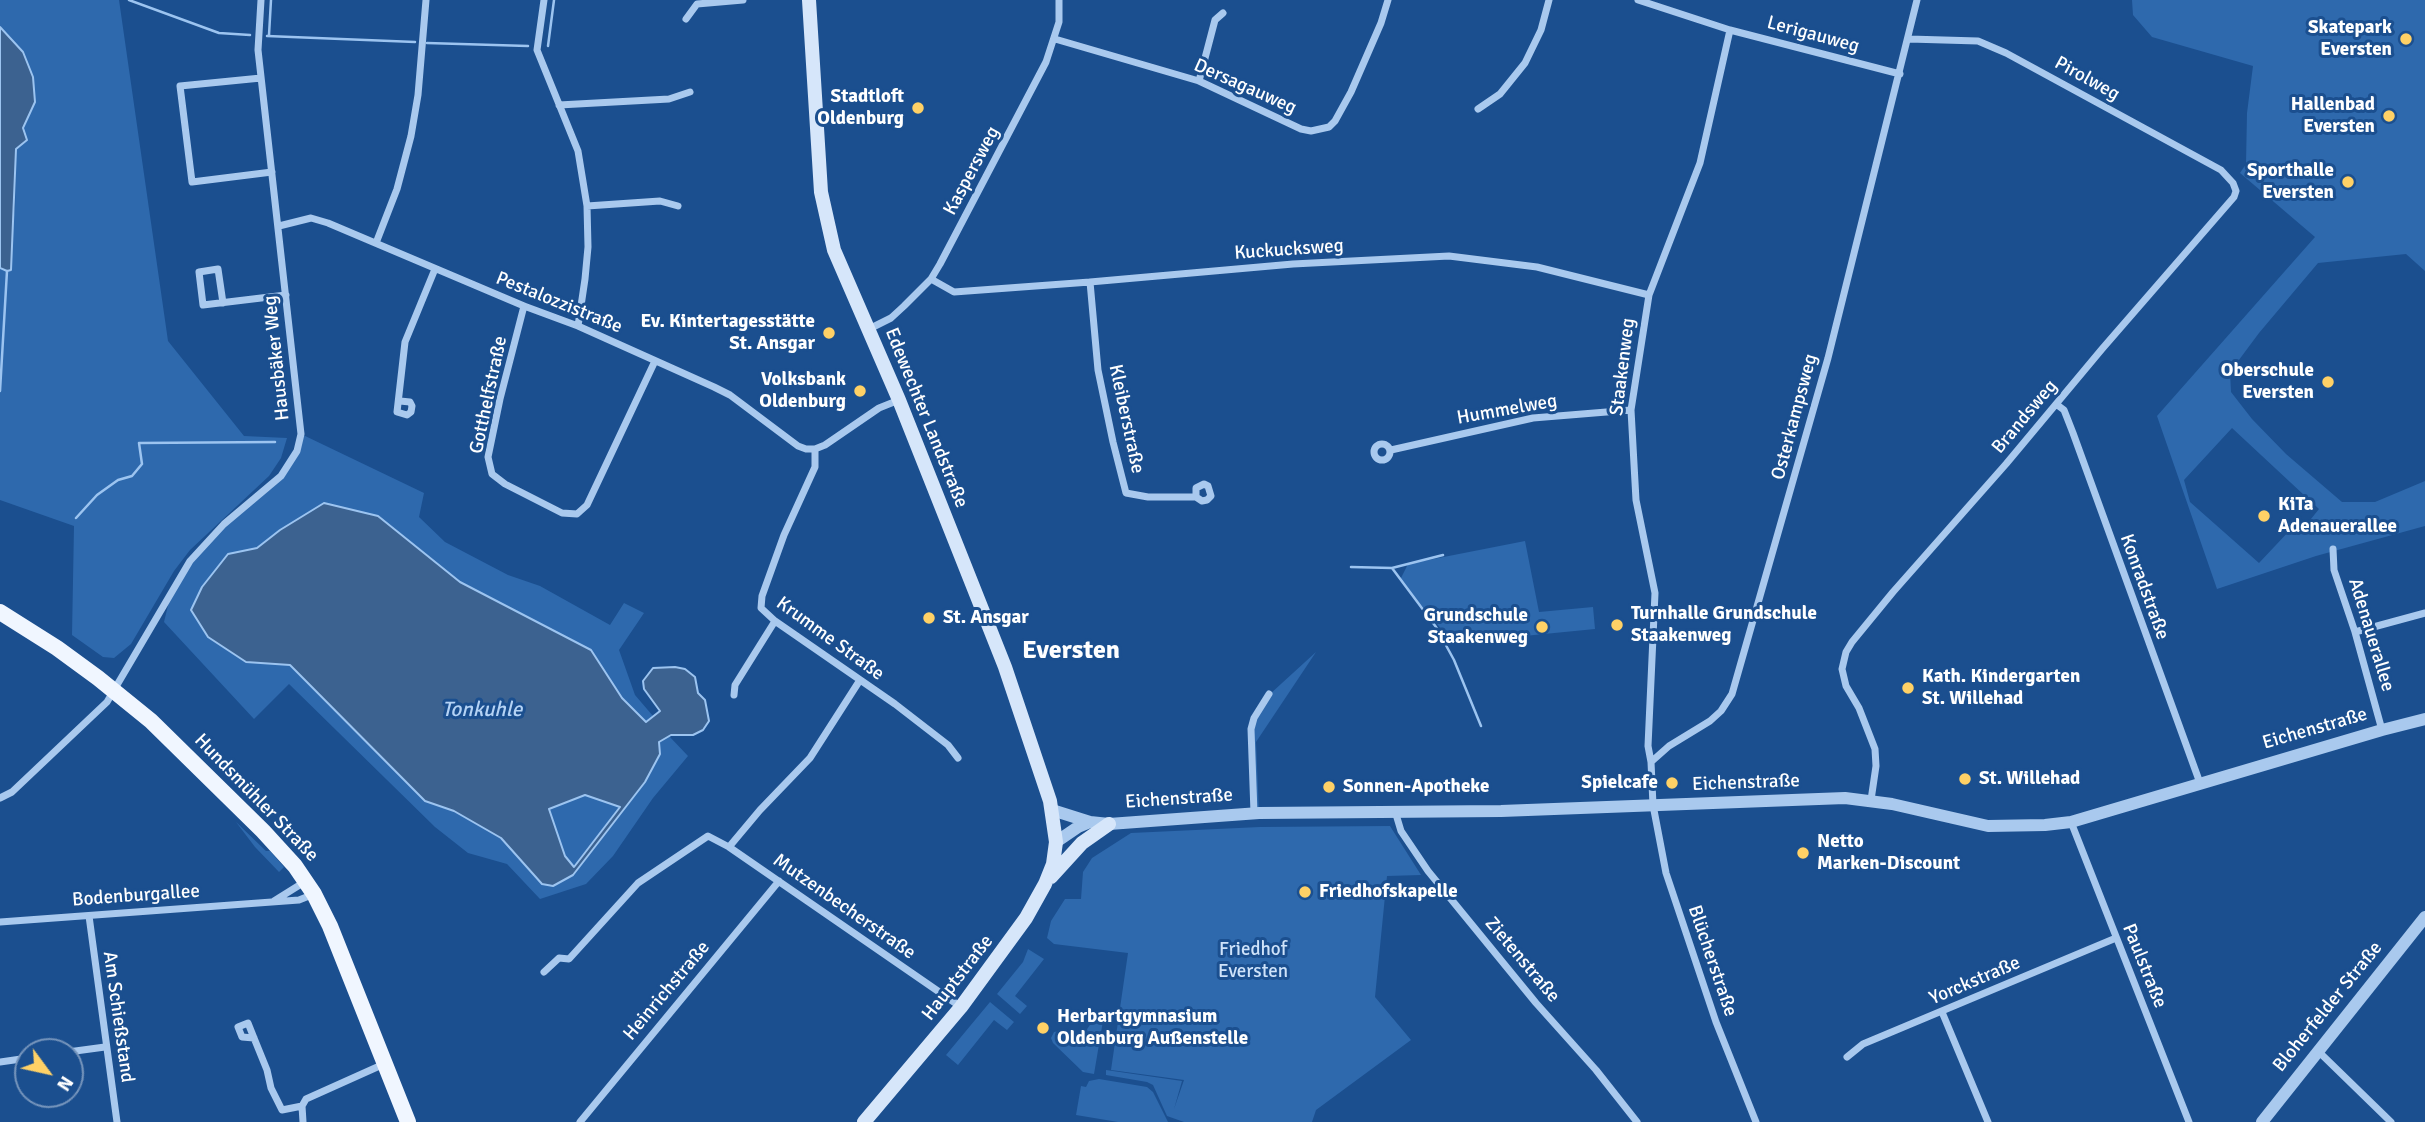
<!DOCTYPE html>
<html>
<head>
<meta charset="utf-8">
<style>
  body { margin:0 }
  #map { position:relative; width:2425px; height:1122px; overflow:hidden; background:#1b4f8f; font-family:Signika,sans-serif }
  canvas { display:block }
  .north { position:absolute; left:14px; top:1038px; width:70px; height:70px; box-sizing:border-box; background:#1b4f8f; border:2px solid #7695bc; border-radius:50%; rotate:123deg; font-size:19px; font-weight:700; line-height:28px; text-align:center; color:#fff }
  .north::after { content:''; display:block; margin:auto; width:24px; height:32px; background:#ffd166; clip-path:polygon(50% 0,100% 100%,50% 72%,0 100%) }
</style>
</head>
<body>
<div id="map">
<canvas width="2425" height="1122"></canvas>
<div class="north">N</div>
</div>
<script>
const context = document.querySelector('canvas').getContext('2d');
context.lineJoin = 'round';
function fillPath(path, color) {
  context.fillStyle = color;
  context.fill(path, 'evenodd');
}
function toPath(rows) {
  const path = new Path2D();
  for (const r of rows) {
    if (r.length === 3) {
      path.moveTo(r[0] + r[2], r[1]);
      path.arc(r[0], r[1], r[2], 0, 2 * Math.PI);
      continue;
    }
    path.moveTo(r[0], r[1]);
    for (let i = 2; i < r.length; i += 2) path.lineTo(r[i], r[i + 1]);
  }
  return path;
}
function stroke(path, color, width, dash) {
  context.strokeStyle = color;
  context.lineWidth = width;
  context.lineCap = dash ? 'butt' : 'round';
  context.setLineDash(dash || []);
  context.stroke(path);
}
function label(font, color, halo, rows, align = 'center') {
  context.font = font + ' Signika,sans-serif';
  context.lineWidth = 6;
  context.setLineDash([]);
  context.textBaseline = 'middle';
  context.strokeStyle = halo;
  context.fillStyle = color;
  for (const [text, x, y, turn = 0] of rows) {
    context.save();
    context.translate(x, y);
    context.rotate((+turn || 0) * Math.PI / 180);
    context.textAlign = isNaN(turn) ? turn : align;
    if (halo) context.strokeText(text, 0, 0);
    context.fillText(text, 0, 0);
    context.restore();
  }
}
const green = toPath([
  [0,0,119,0,168,341,244,436,287,438,281,458,269,476,190,550,174,571,131,644,114,658,103,657,72,635,74,526,0,500,0,268,7,271,15,207,16,148,35,102,23,52,0,27],
  [2132,0,2425,0,2425,271,2406,254,2318,263,2259,333,2230,372,2231,392,2252,419,2286,454,2342,502,2375,502,2425,481,2425,526,2316,556,2217,589,2157,416,2315,237,2240,173,2246,164,2247,113,2253,66,2152,37,2133,15],
  [2232,428,2319,509,2298,535,2291,529,2259,563,2190,502,2184,480],
  [301,434,424,493,419,517,445,542,508,575,540,586,610,625,624,603,644,613,619,650,635,695,653,716,646,722,622,698,591,650,460,582,378,516,325,503,280,530,257,548,228,554,246,662,290,665,425,801,454,811,501,838,542,884,553,886,573,875,645,782,659,742,669,736,688,756,653,798,613,856,586,884,540,899,507,864,468,853,435,827,289,684,254,719,164,622,172,589,190,561,290,464],
  [1525,541,1539,612,1593,607,1595,629,1453,643,1400,580,1408,564],
  [1316,652,1256,742,1259,813,1254,813,1251,729,1270,694],
  [585,795,620,806,574,867,565,856,548,808],
  [236,822,266,851,270,851,284,867,279,872,255,847],
  [1390,826,1421,875,1387,876,1375,997,1411,1040,1316,1110,1312,1122,1184,1122,1167,1116,1153,1085,1147,1082,1106,1075,1106,1070,1182,1081,1174,1109,1184,1080,1111,1070,1128,953,1054,944,1047,938,1051,921,1065,899,1081,899,1083,872,1092,858,1131,833,1260,827],
  [1028,949,1044,959,1015,996,1027,1006,1020,1014,997,994,1023,962],
  [990,1002,1014,1022,1007,1030,994,1020,958,1065,946,1055],
  [1099,1011,1104,1015,1094,1074,1083,1072,1053,1043,1051,1038,1054,1032,1059,1031,1076,1040,1080,1040],
  [1099,1079,1147,1087,1153,1092,1168,1122,1118,1122,1076,1115,1081,1086,1086,1087,1089,1081]
]);
const water = toPath([
  [0,27,23,52,33,77,35,102,23,128,27,140,16,149,11,270,7,271,0,268,0,27],
  [324,503,378,516,460,582,591,650,622,698,646,722,660,711,644,689,643,681,653,668,675,667,685,669,695,677,698,693,705,700,709,721,703,730,693,735,671,735,659,742,660,754,645,782,573,875,553,886,542,884,501,838,454,811,425,801,290,665,246,662,208,637,191,610,202,587,228,554,257,548,280,530,324,503],
  [585,795,620,807,574,867,565,856,549,809,585,795]
]);
const stream = toPath([
  [129,0,219,33,250,35],
  [269,35,271,0],
  [267,36,415,42],
  [427,43,528,46],
  [548,46,554,0],
  [0,391,7,271],
  [76,518,97,495,118,480,132,476,142,464,139,443,275,442],
  [1351,567,1392,568,1443,555],
  [1392,568,1436,627,1454,660,1481,726]
]);
const minor = toPath([
  [544,0,537,50,578,151,587,206,588,247,585,279,578,326],
  [1638,0,1730,30,1900,74],
  [686,19,697,4,743,0],
  [1055,39,1199,81,1301,129,1311,131,1329,127,1335,121,1351,92,1381,23,1388,0],
  [261,78,180,86,192,182,272,172],
  [1199,81,1215,20,1223,13],
  [559,105,669,99,690,92],
  [1478,109,1500,94,1525,63,1541,30,1549,0],
  [587,206,660,201,678,206],
  [279,226,311,218,328,223,524,306,578,326,714,387,730,395,798,446,806,449,815,449,825,445,879,408,899,400],
  [376,243,397,189,411,136,418,95,426,0],
  [931,279,954,292,1090,282,1293,264,1449,256,1537,267,1649,295],
  [1090,282,1098,370,1113,442,1126,493,1148,497,1196,497,1202,501,1207,500,1211,496,1208,486,1204,484,1196,488,1196,497],
  [223,303,218,269,199,272,203,305,286,295],
  [524,306,500,399,488,457,492,474,505,484,562,513,577,514,587,505,655,361],
  [869,329,891,318,904,306,931,279,940,264,1046,62,1059,22,1059,0],
  [400,401,410,402,412,406,411,412,407,415,397,412,405,342,435,269],
  [2056,404,2064,410,2073,433,2200,783],
  [1382,452,8],
  [815,449,815,467,784,535,762,596,761,608,775,621,895,704,948,745,958,758],
  [1391,450,1533,418,1631,410],
  [2333,549,2334,570,2355,632,2382,730],
  [2355,632,2425,613],
  [734,695,735,685,775,621],
  [1651,762,1648,746,1655,593,1636,500,1631,410,1649,295,1700,163,1730,30],
  [0,798,12,792,107,702,190,561,224,524,281,476,297,451,301,434,258,50,261,0],
  [1871,800,1876,766,1875,749,1859,708,1846,686,1842,669,1846,652,1852,642,1893,592,2006,464,2102,349,2234,197,2236,191,2233,183,2221,170,2006,53,1978,41,1909,39],
  [1395,811,1401,831,1428,871,1536,1003,1596,1070,1637,1122],
  [1254,813,1251,729,1254,718,1269,694],
  [2071,822,2189,1122],
  [729,847,760,810,810,758,860,680],
  [274,901,306,881],
  [89,916,117,1122],
  [0,922,299,900,314,894],
  [544,972,559,958,569,959,638,883,708,836,729,847,961,1007],
  [1942,1012,1988,1122],
  [254,1038,242,1037,238,1027,248,1023,254,1038,267,1070,271,1088,282,1110,302,1106,303,1122],
  [2318,1051,2391,1122],
  [68,1052,105,1047],
  [1847,1057,1863,1044,2116,938],
  [0,1062,28,1058],
  [302,1106,306,1099,384,1064],
  [580,1122,779,881],
  [1756,1122,1716,1022,1666,873,1653,805,1651,762,1669,746,1710,721,1721,711,1732,694,1828,358,1917,0]
]);
const tertiary = toPath([
  [1052,810,1090,822],
  [1056,842,1078,827,1090,822,1109,824,1259,813,1501,811,1845,798,1892,804,1988,826,2045,825,2071,822,2382,730,2425,719],
  [2262,1122,2425,917]
]);
const secondary = toPath([
  [809,0,821,192,834,250,899,400,1005,667,1050,801,1056,842,1053,864,1045,884,1026,918,961,1007,864,1122],
  [1051,877,1082,843,1109,824]
]);
const primary = toPath([
  [0,612,57,648,98,678,151,721,263,831,295,866,314,894,330,926,408,1122]
]);
const markers = [
  [2406,39,7,"#ffd166"],
  [918,108,7,"#ffd166"],
  [2389,116,7,"#ffd166"],
  [2348,182,7,"#ffd166"],
  [829,333,7,"#ffd166"],
  [2328,382,7,"#ffd166"],
  [860,391,7,"#ffd166"],
  [2264,516,7,"#ffd166"],
  [929,618,7,"#ffd166"],
  [1617,625,7,"#ffd166"],
  [1542,627,7,"#ffd166"],
  [1908,688,7,"#ffd166"],
  [1965,779,7,"#ffd166"],
  [1672,783,7,"#ffd166"],
  [1329,787,7,"#ffd166"],
  [1803,853,7,"#ffd166"],
  [1305,892,7,"#ffd166"],
  [1043,1028,7,"#ffd166"]
];
const poiNames = [
  ["Skatepark",2392,28],
  ["Eversten",2392,50],
  ["Stadtloft",904,97],
  ["Oldenburg",904,119],
  ["Hallenbad",2375,105],
  ["Eversten",2375,127],
  ["Sporthalle",2334,171],
  ["Eversten",2334,193],
  ["Ev. Kintertagesstätte",815,322],
  ["St. Ansgar",815,344],
  ["Oberschule",2314,371],
  ["Eversten",2314,393],
  ["Volksbank",846,380],
  ["Oldenburg",846,402],
  ["KiTa",2278,505,"left"],
  ["Adenauerallee",2278,527,"left"],
  ["Turnhalle Grundschule",1631,614,"left"],
  ["Staakenweg",1631,636,"left"],
  ["Grundschule",1528,616],
  ["Staakenweg",1528,638],
  ["St. Ansgar",943,618,"left"],
  ["Kath. Kindergarten",1922,677,"left"],
  ["St. Willehad",1922,699,"left"],
  ["St. Willehad",1979,779,"left"],
  ["Spielcafe",1658,783],
  ["Sonnen-Apotheke",1343,787,"left"],
  ["Netto",1817,842,"left"],
  ["Marken-Discount",1817,864,"left"],
  ["Friedhofskapelle",1319,892,"left"],
  ["Herbartgymnasium",1057,1017,"left"],
  ["Oldenburg Außenstelle",1057,1039,"left"]
];
const streetNames = [
  ["Lerigauweg",1813,35,15],
  ["Pirolweg",2087,79,29],
  ["Dersagauweg",1245,87,24],
  ["Kaspersweg",972,171,-62],
  ["Kuckucksweg",1289,250,-4],
  ["Pestalozzistraße",559,303,22],
  ["Hausbäker Weg",277,358,-96],
  ["Staakenweg",1623,367,-83],
  ["Gotthelfstraße",489,395,-78],
  ["Hummelweg",1507,410,-10],
  ["Osterkampsweg",1795,417,-75],
  ["Brandsweg",2025,417,-50],
  ["Edewechter Landstraße",926,418,68],
  ["Kleiberstraße",1126,419,78],
  ["Konradstraße",2144,587,70],
  ["Adenauerallee",2371,635,73],
  ["Krumme Straße",830,639,36],
  ["Eichenstraße",2315,729,-16],
  ["Eichenstraße",1746,783,-2],
  ["Hundsmühler Straße",256,798,46],
  ["Eichenstraße",1179,799,-4],
  ["Bodenburgallee",136,896,-4],
  ["Mutzenbecherstraße",844,907,35],
  ["Zietenstraße",1522,960,50],
  ["Blücherstraße",1712,961,71],
  ["Paulstraße",2144,966,68],
  ["Hauptstraße",958,978,-52],
  ["Yorckstraße",1975,981,-23],
  ["Heinrichstraße",667,991,-50],
  ["Bloherfelder Straße",2328,1007,-51],
  ["Am Schießstand",118,1017,82]
];
const parkNames = [
  ["Friedhof",1253,950],
  ["Eversten",1253,972]
];
const waterNames = [
  ["Tonkuhle",482,710]
];
const districtNames = [
  ["Eversten",1071,651]
];
fillPath(green, '#2e69ad');
fillPath(water, '#3c6290');
stroke(water, '#9cc4f0', 2);
stroke(stream, '#9cc4f0', 2.5);
stroke(minor, '#a9c9ee', 7);
stroke(tertiary, '#a9c9ee', 12);
stroke(secondary, '#d6e6fa', 14);
stroke(primary, '#f0f6ff', 16);
for (const [x, y, r, color] of markers) {
  const dot = new Path2D();
  dot.arc(x, y, r, 0, 2 * Math.PI);
  context.fillStyle = color;
  context.fill(dot);
  stroke(dot, '#1b4f8f', 2.5);
}
label('bold 19px', '#fff', '#1b4f8f', poiNames, 'right');
label('19px', '#fff', '#1b4f8f', streetNames);
label('19px', '#cfe3fa', '#1b4f8f', parkNames);
label('italic 21px', '#b5d3f5', '#1b4f8f', waterNames);
label('bold 26px', '#fff', '#1b4f8f', districtNames);
</script>
</body>
</html>
